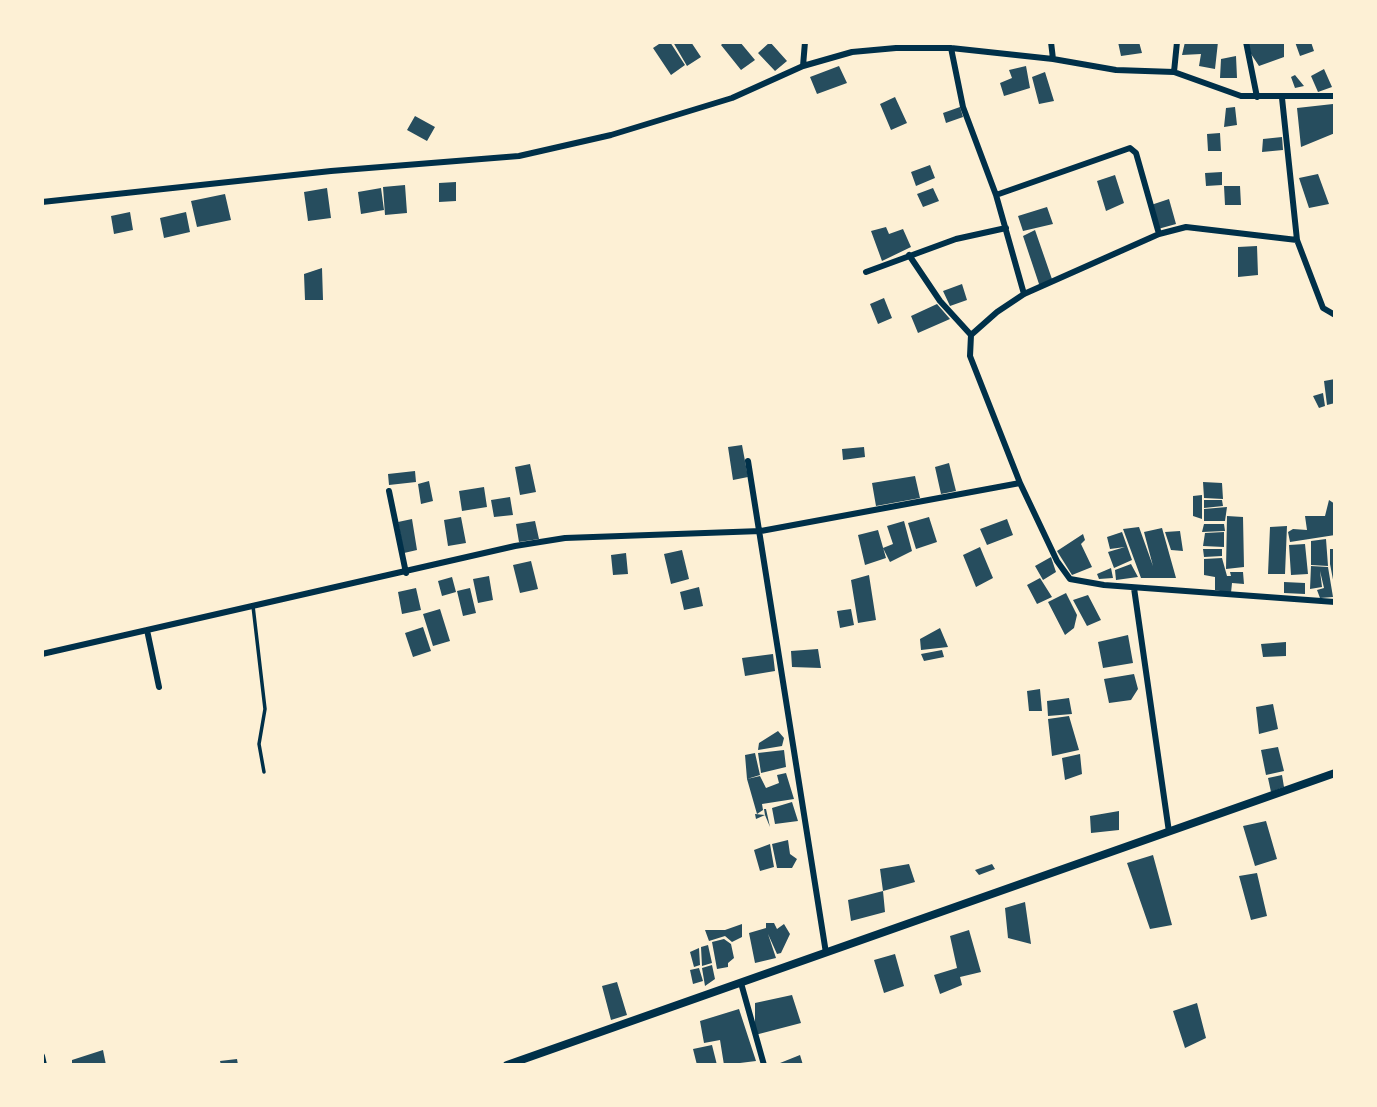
<!DOCTYPE html>
<html>
<head>
<meta charset="utf-8">
<style>
  body { margin:0 }
  #map { position:relative; width:1377px; height:1107px; overflow:hidden; background:#fdf0d5; font-family:"Asap Condensed",sans-serif }
  canvas { display:block }
  .frame { position:absolute; inset:0; border:44px solid #fdf0d5; pointer-events:none }
</style>
</head>
<body>
<div id="map">
<canvas width="1377" height="1107"></canvas>
<div class="frame"></div>
</div>
<script>
const context = document.querySelector('canvas').getContext('2d');
context.lineJoin = 'round';
function fillPath(path, color) {
  context.fillStyle = color;
  context.fill(path, 'evenodd');
}
function toPath(rows) {
  const path = new Path2D();
  for (const r of rows) {
    path.moveTo(r[0], r[1]);
    for (let i = 2; i < r.length; i += 2) path.lineTo(r[i], r[i + 1]);
  }
  return path;
}
function stroke(path, color, width, dash) {
  context.strokeStyle = color;
  context.lineWidth = width;
  context.lineCap = dash ? 'butt' : 'round';
  context.setLineDash(dash || []);
  context.stroke(path);
}
const building = toPath([
  [662,42,670,42,685,65,671,75,653,48],
  [673,42,691,42,701,57,687,66],
  [724,42,740,42,755,60,741,70,721,45],
  [770,42,787,61,775,71,758,53],
  [1118,42,1139,42,1142,53,1121,56],
  [1185,42,1218,42,1215,69,1199,66,1201,54,1182,55],
  [1248,42,1284,42,1284,57,1259,66,1251,54],
  [1295,42,1311,42,1314,51,1300,56],
  [1236,56,1237,78,1220,78,1221,59],
  [839,66,847,83,817,94,810,77],
  [1026,66,1030,88,1004,96,1000,83,1012,78,1009,70],
  [1324,69,1332,87,1318,92,1311,76],
  [1045,72,1054,101,1039,104,1032,77],
  [1295,75,1304,86,1295,88,1291,77],
  [895,97,907,123,891,130,880,104],
  [1333,104,1335,133,1301,147,1297,108],
  [960,107,963,117,946,123,943,113],
  [1235,107,1237,125,1224,127,1226,108],
  [415,116,435,127,427,141,407,130],
  [1220,133,1221,151,1208,151,1207,134],
  [1282,137,1283,150,1262,152,1263,139],
  [930,165,935,178,916,186,911,172],
  [1222,172,1222,185,1206,186,1205,173],
  [1318,174,1329,204,1309,208,1299,178],
  [1115,175,1124,203,1106,211,1097,181],
  [456,182,456,201,439,202,439,183],
  [405,185,407,213,385,215,383,187],
  [1224,186,1240,186,1241,205,1225,205],
  [327,188,331,218,308,221,304,192],
  [381,188,384,210,361,214,358,192],
  [933,188,939,201,923,207,917,194],
  [225,194,231,220,197,227,191,201],
  [1169,199,1176,224,1158,229,1151,205],
  [1047,207,1053,224,1023,231,1018,216],
  [130,212,133,230,114,234,111,216],
  [186,212,190,232,164,238,160,218],
  [886,227,889,234,903,229,911,247,882,261,871,231],
  [1035,230,1053,282,1040,287,1023,236],
  [1257,246,1258,275,1238,277,1238,247],
  [322,268,323,300,305,300,304,274],
  [962,284,967,300,950,306,943,291],
  [884,298,892,318,878,324,870,304],
  [937,304,950,319,918,333,911,316],
  [1335,379,1335,403,1327,405,1324,381],
  [1323,393,1325,406,1319,408,1313,396],
  [742,445,748,477,733,480,728,447],
  [864,447,865,457,843,460,842,449],
  [949,463,956,491,941,494,935,467],
  [530,464,536,492,520,495,515,467],
  [415,471,416,482,389,485,388,474],
  [915,476,920,498,876,506,872,483],
  [429,481,433,501,421,504,418,484],
  [1203,482,1222,483,1223,499,1204,498],
  [484,487,487,507,462,511,459,491],
  [1202,495,1202,519,1193,516,1193,496],
  [510,497,513,515,494,517,491,500],
  [1204,500,1222,500,1223,506,1204,508],
  [1329,500,1335,504,1335,535,1290,542,1288,532,1293,529,1307,530,1305,516,1325,516],
  [1227,507,1225,521,1204,521,1204,509],
  [1227,516,1243,517,1244,567,1226,569],
  [461,517,466,543,448,546,444,520],
  [929,517,937,542,916,549,908,523],
  [412,519,417,550,404,553,398,522],
  [1007,519,1013,535,987,545,980,529],
  [535,521,539,539,519,542,516,524],
  [904,521,912,551,890,562,883,548,893,544,887,526],
  [1204,524,1224,524,1225,531,1202,532],
  [1287,526,1285,574,1268,574,1270,527],
  [1139,527,1153,566,1144,532,1162,528,1176,578,1141,578,1123,529],
  [878,530,886,558,865,565,858,535],
  [1180,531,1183,551,1171,550,1165,532],
  [1122,532,1132,560,1114,568,1108,552,1125,547,1110,549,1107,537],
  [1224,532,1224,547,1203,546,1205,533],
  [1083,534,1085,540,1081,544,1092,567,1072,575,1057,551],
  [1326,539,1328,566,1311,565,1311,541],
  [1305,544,1308,574,1291,575,1289,545],
  [980,547,993,578,976,587,963,555],
  [1203,549,1222,549,1222,556,1204,557],
  [1330,549,1335,549,1335,590,1330,564],
  [682,550,689,579,671,584,664,554],
  [626,553,628,574,613,575,611,555],
  [1051,557,1056,572,1043,580,1035,566],
  [1222,558,1227,576,1231,576,1230,572,1243,572,1244,584,1232,583,1231,593,1215,590,1215,577,1204,575,1204,559],
  [531,561,538,589,520,593,513,565],
  [1131,564,1138,577,1116,580,1115,570],
  [1311,566,1328,567,1333,597,1320,598,1317,590,1324,588,1320,571,1322,587,1310,589],
  [1111,568,1113,578,1099,579,1097,574],
  [869,575,876,620,858,623,851,580],
  [489,576,493,600,478,603,473,579],
  [452,577,456,592,442,596,438,581],
  [1040,578,1052,597,1037,604,1027,585],
  [1284,582,1305,583,1305,594,1284,593],
  [699,587,703,606,684,610,680,592],
  [416,588,421,610,402,614,398,592],
  [470,588,476,613,463,616,457,591],
  [1066,593,1077,615,1074,628,1065,635,1048,602],
  [1088,595,1101,620,1087,626,1073,600],
  [440,609,450,641,433,646,423,614],
  [851,609,854,625,840,628,837,611],
  [423,627,431,651,413,657,405,633],
  [940,628,948,647,921,650,920,639],
  [1128,635,1133,663,1103,668,1098,642],
  [1286,642,1286,656,1263,657,1261,644],
  [818,649,821,668,792,667,791,651],
  [942,650,944,657,924,661,921,654],
  [773,654,775,671,745,676,742,658],
  [1134,674,1138,689,1131,700,1109,703,1104,679],
  [1040,689,1042,711,1029,711,1027,691],
  [1069,698,1072,714,1048,716,1047,701],
  [1273,704,1278,729,1259,734,1256,707],
  [1069,716,1079,750,1052,756,1048,719],
  [778,731,784,738,782,746,758,750,759,743],
  [1278,747,1284,771,1266,775,1261,750],
  [784,750,786,767,761,773,758,753],
  [755,753,760,775,747,779,760,776,766,788,779,783,777,775,786,773,794,799,762,804,763,810,757,814,747,779,745,755],
  [1080,754,1082,774,1065,780,1062,758],
  [1282,775,1284,787,1271,792,1268,778],
  [792,802,798,821,775,824,772,808],
  [764,809,766,809,770,827,765,815,756,819,755,814,765,815],
  [1119,811,1119,830,1091,833,1090,816],
  [1266,821,1277,859,1255,866,1243,826],
  [788,840,790,854,797,859,792,868,777,868,772,844],
  [770,844,774,867,760,871,754,850],
  [1153,855,1172,925,1150,929,1127,863],
  [909,864,915,882,883,891,885,912,851,921,848,900,883,891,880,869],
  [992,864,995,869,979,875,975,870],
  [1257,873,1267,916,1251,920,1239,876],
  [1025,902,1031,944,1008,938,1005,908],
  [766,923,774,923,777,929,784,924,790,934,781,953,777,954,768,934,776,958,755,963,749,933,766,928],
  [742,924,742,937,732,942,725,936,709,941,705,930,725,930],
  [969,930,981,972,960,977,962,985,940,994,934,975,957,968,950,936],
  [724,939,731,944,734,958,728,963,728,967,717,969,712,942],
  [708,945,712,963,702,966,701,947],
  [699,948,700,965,694,967,690,952],
  [895,954,904,986,884,993,874,960],
  [712,965,715,979,705,986,702,968],
  [699,968,703,981,693,984,690,970],
  [617,982,627,1015,611,1020,602,986],
  [792,995,801,1023,755,1035,755,1003],
  [1197,1003,1206,1038,1185,1048,1173,1011],
  [739,1009,756,1061,724,1065,720,1040,704,1043,700,1021],
  [712,1045,717,1065,697,1065,693,1049],
  [103,1050,106,1065,72,1065,72,1060],
  [800,1055,803,1065,775,1065],
  [237,1059,238,1065,221,1065,220,1061]
]);
const service = toPath([
  [253,606,265,709,259,744,264,772]
]);
const minor = toPath([
  [1051,42,1053,59],
  [1246,42,1257,97],
  [951,48,963,107,996,195,1024,294],
  [803,66,805,42],
  [1174,72,1177,42],
  [1282,98,1297,240,1323,308,1335,315],
  [996,195,1130,148,1136,153,1159,234],
  [42,202,331,171,519,156,611,135,732,98,803,66,852,52,896,48,951,48,1053,59,1116,70,1174,72,1241,96,1335,96],
  [909,255,940,301,971,335],
  [866,272,956,239,1006,228],
  [748,461,826,953],
  [1020,483,970,356,971,335,997,312,1024,294,1159,234,1186,227,1297,240],
  [389,491,406,573],
  [1134,588,1169,832],
  [147,630,159,687],
  [42,654,515,546,565,538,761,531,1020,483,1057,561,1070,579,1104,585,1335,602],
  [741,983,764,1065],
  [42,1056,44,1065]
]);
const tertiary = toPath([
  [507,1065,1335,773]
]);
fillPath(building, '#264d5e');
stroke(service, '#003049', 3.5);
stroke(minor, '#003049', 6);
stroke(tertiary, '#003049', 8);
</script>
</body>
</html>
